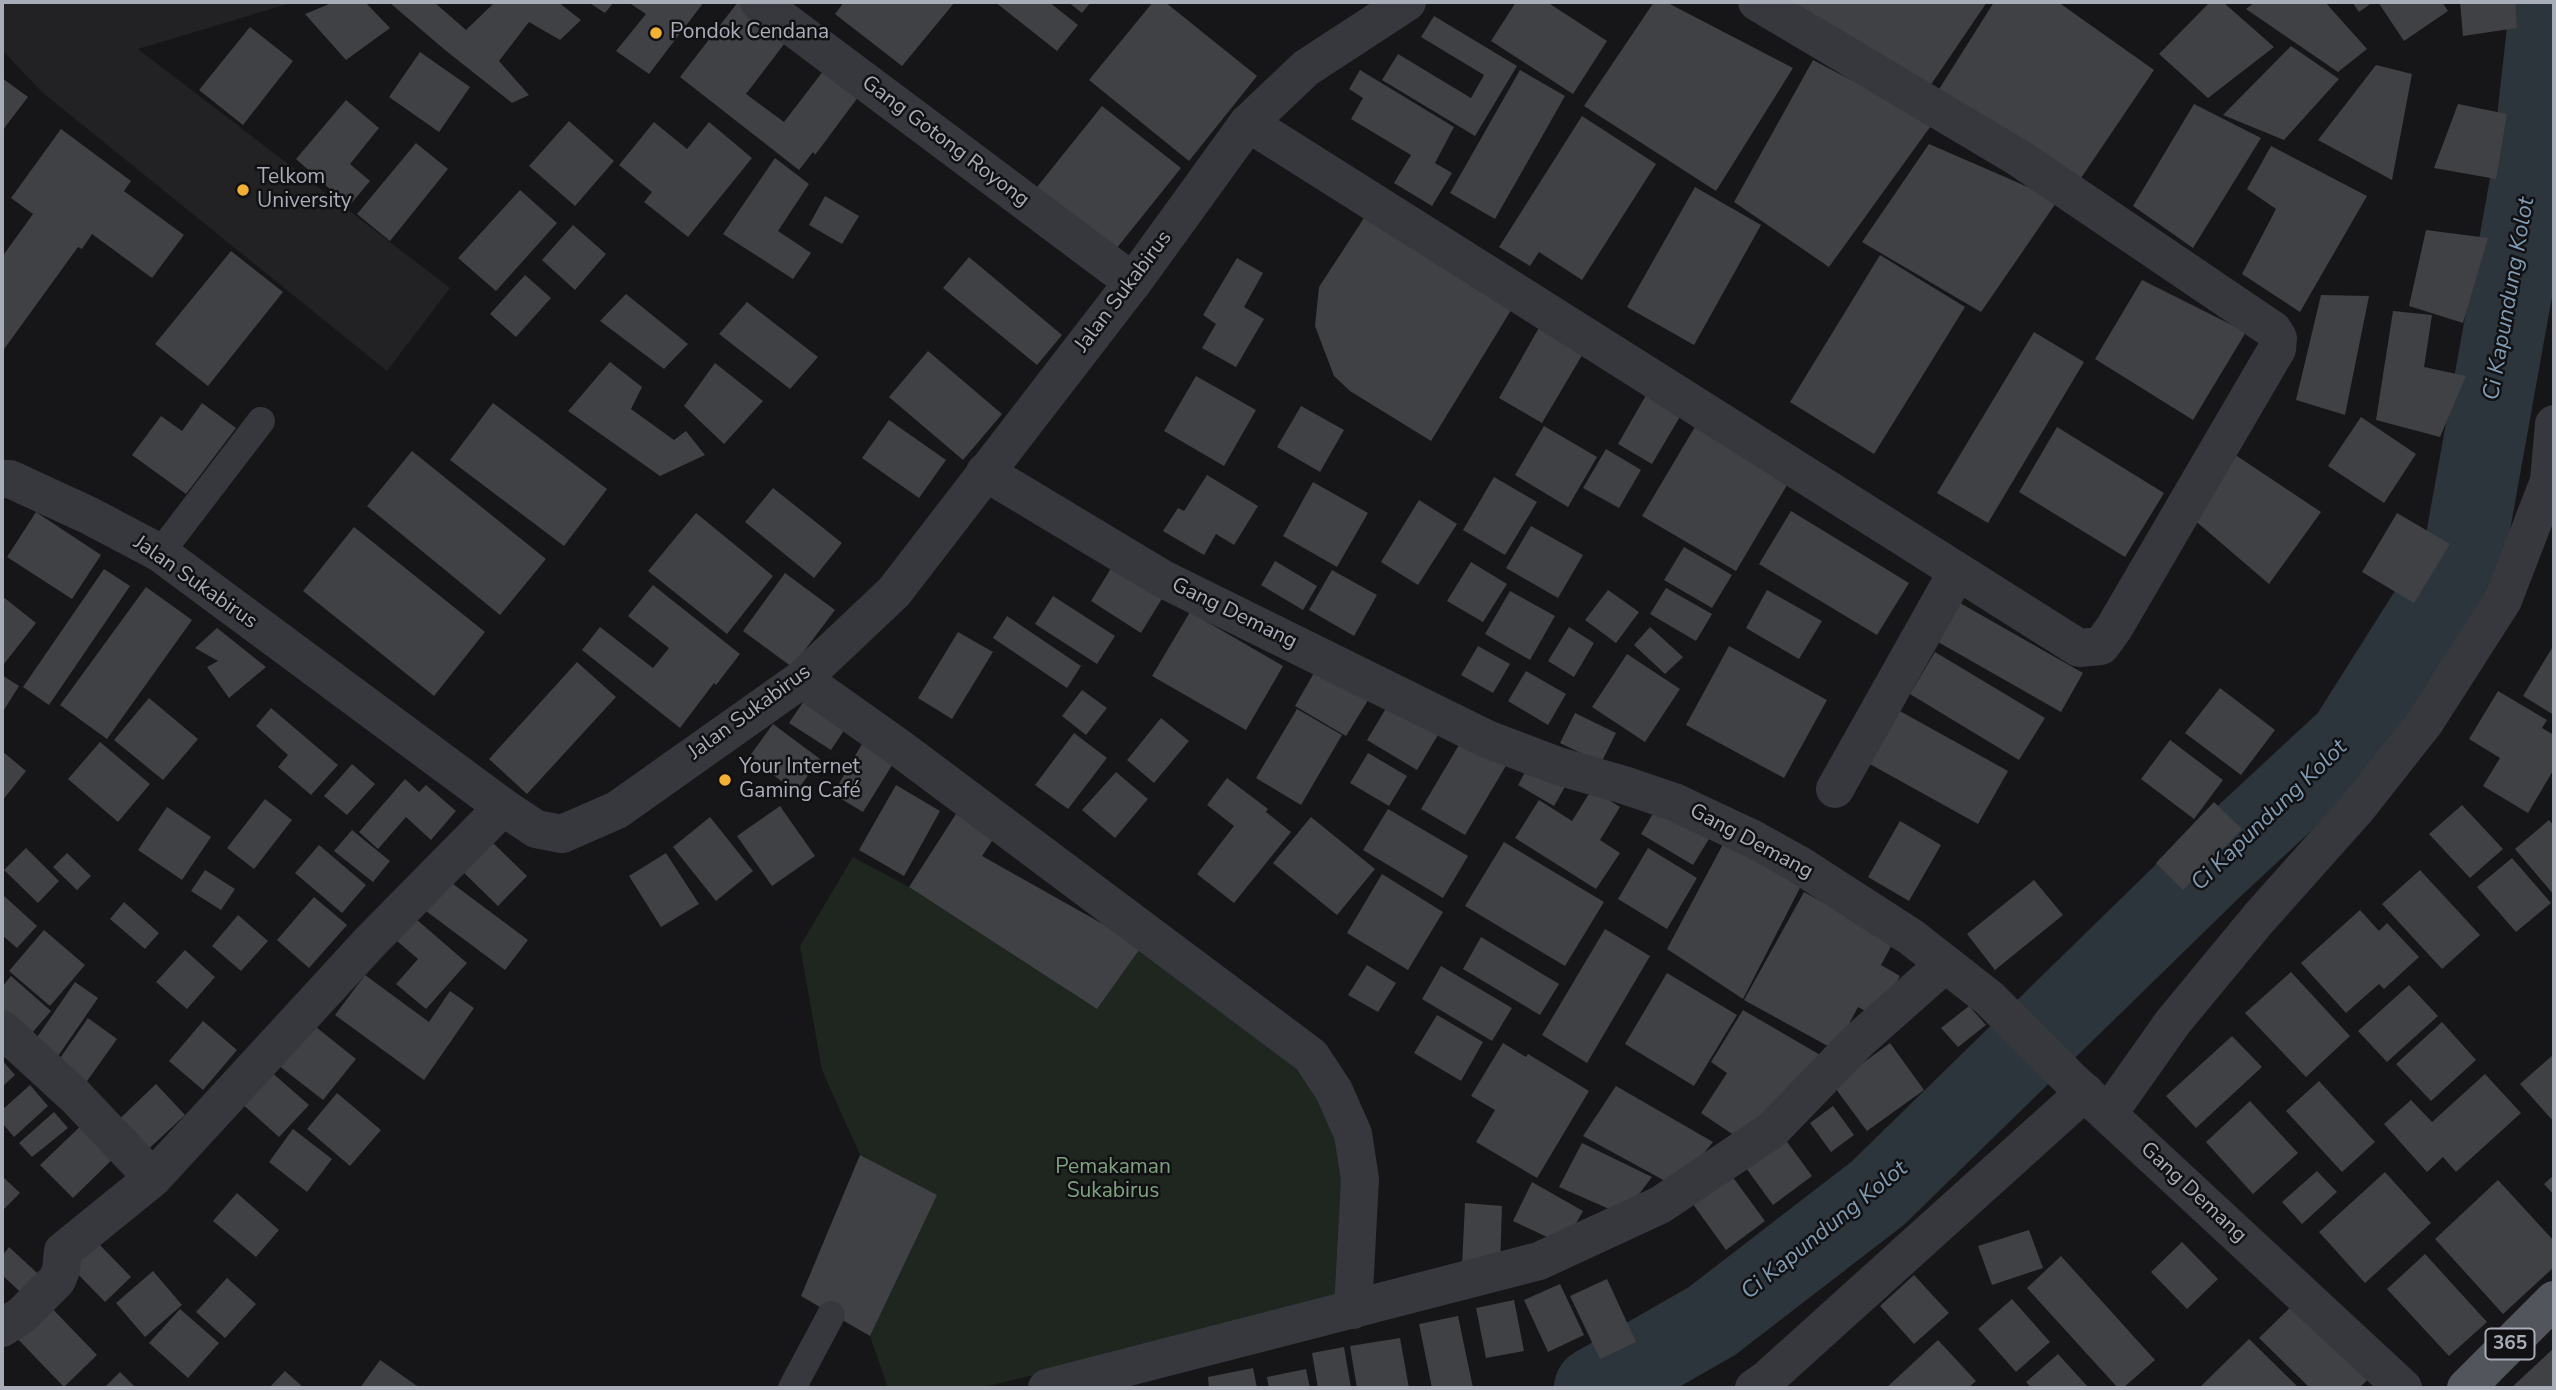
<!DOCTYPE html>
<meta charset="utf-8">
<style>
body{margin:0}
#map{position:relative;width:2556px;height:1390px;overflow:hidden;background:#161618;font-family:"Nunito Sans",sans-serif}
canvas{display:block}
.frame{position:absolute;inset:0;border:4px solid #a8adb8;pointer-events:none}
</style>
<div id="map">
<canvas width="2556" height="1390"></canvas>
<div class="frame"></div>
</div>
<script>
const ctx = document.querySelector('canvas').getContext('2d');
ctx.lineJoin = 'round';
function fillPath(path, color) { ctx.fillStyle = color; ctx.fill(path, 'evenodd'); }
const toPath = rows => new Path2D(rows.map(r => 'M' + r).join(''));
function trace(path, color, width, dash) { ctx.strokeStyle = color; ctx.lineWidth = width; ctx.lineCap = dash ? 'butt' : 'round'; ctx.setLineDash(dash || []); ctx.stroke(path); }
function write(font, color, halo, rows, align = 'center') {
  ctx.font = font + ' "Nunito Sans",sans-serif'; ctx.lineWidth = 5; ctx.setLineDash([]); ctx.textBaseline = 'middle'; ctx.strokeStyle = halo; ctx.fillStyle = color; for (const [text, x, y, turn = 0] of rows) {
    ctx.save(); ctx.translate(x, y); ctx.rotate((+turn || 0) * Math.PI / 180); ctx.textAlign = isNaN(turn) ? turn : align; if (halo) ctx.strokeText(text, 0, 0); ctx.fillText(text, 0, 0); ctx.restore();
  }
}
fillPath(toPath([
 [2,2,294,2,138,49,450,288,387,371,43,93,2,50]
]), '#222225');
fillPath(toPath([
 [853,857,909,887,1097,1009,1142,946,1296,1060,1332,1109,1344,1171,1337,1303,979,1388,888,1388,870,1336,936,1195,860,1155,822,1070,800,946]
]), '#1e261f');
trace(toPath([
 [1595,1388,1712,1321,1878,1193,2212,867,2350,739,2463,560,2531,182,2551,2]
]), '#2c353c', 82);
fillPath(toPath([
 [334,2,365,2,390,28,346,60,305,14],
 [392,2,434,2,466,30,495,2,558,2,581,20,560,40,529,22,499,61,529,95,512,103,445,50,390,3],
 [588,2,614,2,605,13],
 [628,2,704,2,649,74,616,51,646,14],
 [738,2,788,39,746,94,784,122,824,70,859,96,815,155,813,152,799,170,680,77],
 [844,2,955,2,902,66,835,14],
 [995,2,1049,2,1078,25,1057,51],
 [1068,2,1091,2,1082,13],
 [1153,2,1165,2,1257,76,1189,161,1089,80],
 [1516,2,1547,2,1607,41,1573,94,1491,41],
 [1654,2,1666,2,1793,68,1716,191,1584,106],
 [1788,2,1987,2,1928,89],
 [1994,2,2058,2,2154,70,2079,181,1936,94],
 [2210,2,2223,2,2274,47,2208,98,2159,54],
 [2255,2,2325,2,2367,49,2338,72,2246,9],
 [2352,2,2373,2,2359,12],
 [2378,2,2442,2,2448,11,2404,41],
 [2460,2,2515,2,2517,28,2463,36],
 [1434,16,1517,66,1475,136,1382,80,1398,54,1471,98,1484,75,1421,37],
 [250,27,293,61,243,125,199,90],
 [2291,46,2339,79,2284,140,2223,115],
 [420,52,470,87,439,132,389,97],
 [1813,60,1933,123,1829,267,1734,202],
 [2376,65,2412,74,2392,180,2318,140],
 [1360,70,1454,127,1435,163,1452,173,1432,206,1394,183,1411,155,1351,119,1363,98,1349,89],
 [1520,70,1565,96,1495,219,1450,193],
 [2,78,28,97,2,131],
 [346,100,379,128,350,164,370,181,349,206,296,159],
 [2194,104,2261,138,2193,248,2133,206],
 [2458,104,2507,114,2496,179,2434,168],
 [1102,106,1181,168,1108,259,1029,197],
 [1582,116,1656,164,1582,280,1539,252,1530,266,1499,247],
 [569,121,614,161,575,206,529,166],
 [654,122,687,149,709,122,752,158,688,237,644,202,652,192,619,165],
 [61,129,131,181,124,191,184,235,152,278,92,234,82,249,78,247,2,352,2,257,33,214,11,198],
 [416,143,448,169,390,241,357,214],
 [1929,144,2058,200,1981,312,1862,242],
 [2271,146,2367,196,2300,312,2242,274,2276,209,2247,189],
 [775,158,809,184,778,231,811,253,793,279,723,234],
 [1695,187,1761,225,1694,345,1627,307],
 [520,190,557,223,496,291,458,258],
 [825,196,859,216,842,244,809,225],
 [1366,215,1513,307,1431,441,1350,391,1334,376,1315,326,1319,287],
 [573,225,606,254,575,290,542,260],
 [2426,230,2488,238,2463,323,2409,306],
 [231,251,283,292,208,386,155,344],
 [1880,255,1965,307,1874,454,1790,402],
 [969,257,1062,335,1037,365,943,288],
 [1237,258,1263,273,1244,307,1264,319,1236,367,1202,348,1216,324,1203,315],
 [525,275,551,298,516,337,490,314],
 [2142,280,2246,332,2193,420,2095,359],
 [626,294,688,344,664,369,600,321],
 [2321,295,2369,296,2345,415,2296,400],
 [747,302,818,357,790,389,719,334],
 [2393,311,2432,315,2424,367,2466,376,2440,437,2376,420],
 [1540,326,1584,352,1542,423,1499,398],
 [2034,332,2084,362,1988,523,1937,493],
 [928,351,1002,414,963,460,889,397],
 [610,362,642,387,631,409,674,440,686,431,705,455,660,476,568,411],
 [715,363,763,401,724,444,684,406],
 [1196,376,1256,410,1224,466,1164,431],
 [1653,383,1688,403,1652,464,1618,444],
 [202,403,236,428,186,494,132,455,161,416,182,431],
 [493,403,607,489,564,546,450,460],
 [1301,406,1344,430,1320,472,1277,447],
 [2361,417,2416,454,2384,503,2328,466],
 [889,420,946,460,919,498,862,458],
 [1699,420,1793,475,1736,571,1642,516],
 [1544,426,1597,457,1568,507,1515,475],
 [2057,427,2164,493,2125,557,2019,492],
 [1606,449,1641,470,1619,508,1583,488],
 [412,451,546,559,500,615,367,506],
 [2234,454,2321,512,2269,584,2192,518],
 [1207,475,1258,506,1234,545,1216,534,1204,555,1163,531,1178,508,1184,511],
 [1494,477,1537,502,1505,555,1463,530],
 [1313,482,1368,513,1337,567,1283,536],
 [773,488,842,543,814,578,745,522],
 [1419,500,1457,524,1418,585,1381,562],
 [1791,511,1909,583,1877,635,1759,564],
 [36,512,101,555,72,599,7,557],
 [696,513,773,576,727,634,648,571],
 [2397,513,2450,544,2414,603,2362,572],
 [1531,526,1583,555,1558,598,1506,568],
 [354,527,485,632,434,696,303,591],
 [1684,547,1732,575,1712,608,1664,580],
 [1275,561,1317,586,1303,610,1261,585],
 [1471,562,1507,584,1483,622,1447,601],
 [1113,565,1163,597,1141,633,1091,601],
 [104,569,130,586,49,705,23,687],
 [1332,570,1377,595,1354,636,1309,610],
 [785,573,835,610,792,667,743,631],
 [653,585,740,654,716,685,714,683,680,728,582,650,600,627,653,668,669,648,628,616],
 [146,587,192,620,107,739,60,705],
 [1666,588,1712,614,1696,641,1650,614],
 [1608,590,1639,612,1616,643,1585,620],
 [1767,590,1822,621,1799,659,1746,628],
 [1510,591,1555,616,1530,660,1485,634],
 [2,596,36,623,4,664,2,663],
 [1053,596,1115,636,1097,664,1035,624],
 [1960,603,2083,673,2061,712,1938,642],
 [1190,612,1283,666,1246,730,1152,676],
 [1007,616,1081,666,1067,688,993,638],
 [1569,627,1594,643,1574,677,1548,661],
 [1650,627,1683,657,1665,674,1634,645],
 [217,628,266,667,229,698,207,667,218,661,195,648],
 [958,632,993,652,952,719,918,698],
 [1478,646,1510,664,1493,693,1461,675],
 [1729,646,1827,700,1784,778,1686,725],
 [2552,648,2554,649,2554,715,2523,696],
 [1935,652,2045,718,2019,760,1910,694],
 [1627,654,1680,689,1645,742,1592,707],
 [577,662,616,697,527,794,489,759],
 [1318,666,1370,697,1346,736,1295,706],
 [1526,671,1566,694,1548,725,1508,701],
 [2,675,19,686,2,713],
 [2220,688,2275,730,2241,775,2185,733],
 [1082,690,1107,708,1086,735,1062,716],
 [2498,691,2547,720,2542,728,2554,735,2554,769,2528,813,2483,786,2500,758,2469,739],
 [808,695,849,723,831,750,789,723],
 [149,698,198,739,163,780,114,740],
 [1388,705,1438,735,1417,770,1367,740],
 [271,708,338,765,311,795,278,767,288,755,256,726],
 [1297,709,1342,735,1301,805,1256,778],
 [1898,710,2008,771,1978,824,1868,763],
 [1575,713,1616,733,1601,763,1560,743],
 [1161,718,1189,741,1154,783,1127,760],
 [773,724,820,759,796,792,749,757],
 [1074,733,1107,758,1068,809,1035,785],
 [1466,733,1510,759,1465,835,1421,809],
 [2170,740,2223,780,2194,819,2141,779],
 [100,742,150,784,118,822,68,779],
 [862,744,894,762,863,812,833,794],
 [2,751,26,771,2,801],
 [1368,753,1407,776,1389,806,1350,783],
 [1530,763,1566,785,1554,806,1518,785],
 [352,764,375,784,347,815,324,796],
 [1116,772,1148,799,1115,838,1082,810],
 [1227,778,1268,809,1266,812,1291,832,1234,903,1197,874,1234,826,1207,805],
 [405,779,419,792,426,785,456,811,431,840,406,817,378,849,359,832],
 [896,785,940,811,904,876,859,850],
 [1592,789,1620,807,1600,840,1620,853,1596,889,1515,838,1539,800,1572,821],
 [265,799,292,820,254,869,227,848],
 [1661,800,1715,829,1693,865,1641,834],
 [2214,802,2242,829,2183,890,2156,863],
 [2462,805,2503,849,2470,878,2429,834],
 [780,806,815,856,772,886,737,836],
 [167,807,211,837,182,880,138,850],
 [1388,809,1468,856,1443,898,1363,850],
 [956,814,994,838,982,856,1142,946,1097,1009,909,887],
 [710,817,753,871,716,901,673,847],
 [1311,817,1375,869,1337,915,1273,863],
 [2549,820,2554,826,2554,895,2515,849],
 [1900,821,1941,845,1909,901,1868,877],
 [352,830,390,861,373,882,334,851],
 [1730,831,1804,880,1743,999,1667,949],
 [489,839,527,876,498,906,460,869],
 [1504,842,1604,902,1565,966,1465,906],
 [319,845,366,885,342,913,295,873],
 [26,848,59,881,38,903,4,870],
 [1648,848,1697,878,1667,929,1618,899],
 [67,853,91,876,77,890,53,867],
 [666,853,699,904,661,927,629,876],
 [2512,858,2551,903,2516,932,2477,887],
 [205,870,235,889,221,910,191,891],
 [2420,870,2480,935,2442,969,2382,904],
 [1382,874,1443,912,1408,970,1347,933],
 [2034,880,2063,915,1995,970,1967,934],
 [449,881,528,940,505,970,426,911],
 [1804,892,1894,941,1881,965,1900,976,1878,1018,1858,1007,1835,1050,1744,1000],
 [2,894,37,926,17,948,2,935],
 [314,897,347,925,309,968,277,940],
 [124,902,159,933,145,949,110,919],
 [2360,910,2379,931,2387,923,2419,957,2384,989,2379,984,2346,1013,2301,963],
 [409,913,467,963,426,1009,396,984,418,959,390,935],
 [238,915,268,941,241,971,212,946],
 [1605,929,1650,956,1587,1063,1542,1035],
 [44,930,85,965,50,1006,9,971],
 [1481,937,1559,984,1540,1015,1463,969],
 [185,950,215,977,187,1009,156,982],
 [1367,965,1396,983,1378,1012,1348,995],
 [1441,966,1512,1008,1492,1041,1422,999],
 [2291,972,2350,1036,2306,1077,2245,1013],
 [1667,973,1737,1015,1694,1086,1625,1044],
 [365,975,429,1022,450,991,474,1008,424,1080,335,1015],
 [11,976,51,1011,25,1041,2,1021,2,987],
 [75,982,98,998,54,1062,31,1046],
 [2409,985,2438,1016,2387,1062,2358,1031],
 [1969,1006,1986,1025,1958,1047,1941,1028],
 [1743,1010,1822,1056,1744,1142,1701,1113,1727,1073,1711,1062],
 [1437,1015,1483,1042,1461,1081,1414,1053],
 [88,1018,117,1039,80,1091,51,1071],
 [203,1021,237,1050,203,1090,169,1061],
 [2442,1022,2476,1060,2431,1101,2396,1064],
 [311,1023,356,1059,323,1100,278,1065],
 [2232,1036,2262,1067,2196,1128,2166,1096],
 [1503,1043,1526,1057,1528,1054,1589,1091,1537,1178,1476,1142,1495,1110,1471,1096],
 [1890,1043,1924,1090,1867,1131,1833,1085],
 [2554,1054,2554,1122,2520,1084],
 [2,1060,15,1075,2,1087],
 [269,1070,309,1105,279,1137,240,1102],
 [2485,1074,2521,1113,2456,1172,2443,1157,2427,1172,2384,1124,2411,1100,2432,1122],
 [2319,1081,2375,1142,2342,1172,2286,1111],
 [156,1084,185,1115,141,1156,112,1126],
 [30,1085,48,1106,14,1137,2,1123,2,1110],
 [1616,1086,1713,1142,1676,1187,1583,1136],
 [337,1093,381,1130,350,1166,307,1129],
 [2250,1101,2298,1153,2253,1194,2206,1142],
 [1833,1106,1854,1135,1831,1152,1810,1123],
 [54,1112,68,1128,32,1157,19,1143],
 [91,1116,123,1149,73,1198,40,1165],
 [293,1129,332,1159,307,1192,269,1162],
 [1785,1139,1812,1176,1773,1205,1746,1168],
 [1582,1143,1652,1177,1623,1215,1559,1187],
 [860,1155,937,1195,870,1336,801,1296],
 [2317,1171,2337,1192,2302,1224,2282,1202],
 [1729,1172,1765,1221,1726,1250,1690,1200],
 [2385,1172,2431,1223,2365,1283,2319,1232],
 [2554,1175,2554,1195,2544,1184],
 [2,1176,20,1193,2,1211],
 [2498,1180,2554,1241,2554,1267,2503,1314,2435,1239],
 [1532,1182,1583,1211,1564,1245,1513,1221],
 [237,1193,279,1230,256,1257,213,1221],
 [1465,1203,1502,1206,1500,1269,1462,1267],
 [2029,1230,2043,1268,1992,1285,1978,1246],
 [96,1241,131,1277,105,1302,70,1266],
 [2182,1242,2218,1279,2187,1309,2151,1272],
 [9,1247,48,1283,31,1302,2,1275,2,1256],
 [2425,1254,2487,1322,2449,1356,2387,1289],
 [2061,1256,2155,1360,2123,1388,2118,1388,2027,1288],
 [153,1271,182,1305,145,1337,116,1303],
 [1914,1275,1949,1313,1914,1344,1880,1306],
 [227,1278,256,1304,225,1338,196,1312],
 [1607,1279,1636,1342,1600,1359,1570,1296],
 [1560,1284,1584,1335,1548,1352,1524,1300],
 [2302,1296,2377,1371,2359,1388,2310,1388,2259,1338],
 [42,1298,97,1355,64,1387,9,1330],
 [2012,1299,2050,1342,2016,1372,1978,1329],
 [1514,1300,1524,1351,1486,1358,1476,1308],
 [180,1309,219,1343,188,1378,149,1343],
 [1458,1316,1473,1388,1432,1388,1419,1324],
 [1400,1338,1409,1388,1357,1388,1350,1346],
 [2249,1339,2299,1388,2199,1388],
 [1938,1340,1976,1381,1968,1388,1886,1388],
 [1344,1347,1351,1388,1318,1388,1312,1353],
 [2554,1348,2554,1388,2511,1388],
 [2058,1354,2089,1388,2032,1388,2026,1382],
 [380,1360,420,1388,360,1388],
 [1253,1368,1257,1388,1209,1388,1208,1377],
 [1306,1369,1310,1388,1269,1388,1267,1377],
 [285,1371,304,1388,269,1388],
 [120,1372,136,1388,104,1388]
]), '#404145');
trace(toPath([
 [160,553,261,421],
 [792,1388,831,1315]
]), '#37383d', 28);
trace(toPath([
 [759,2,1133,282],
 [1248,123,2079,648,2101,646,2114,628,2277,349,2278,338,2273,330,2019,158,1757,2],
 [985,472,1163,579,1487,739,1558,766,1624,785,1674,802,1753,839,1798,864,1911,937,1989,998,2071,1080,2403,1388],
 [802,679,898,747,1311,1056,1334,1091,1353,1134,1360,1179,1353,1310],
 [1835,789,1957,572],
 [2,1029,76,1097,153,1178],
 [2108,1114,2173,1022,2259,918,2358,807,2425,722,2503,600,2549,481,2554,424],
 [2,1328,22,1315,57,1280,61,1270,63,1251,153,1178,370,942,503,807],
 [1047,1388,1539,1261,1660,1205,1772,1130,1858,1041,1945,964],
 [1754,1388,1767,1379,2085,1092]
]), '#37383d', 38);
trace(toPath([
 [2,479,10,479,90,516,160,553,503,807,536,829,562,834,617,810,802,679,894,592,1133,282,1248,123,1306,68,1407,2]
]), '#37383d', 38);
trace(toPath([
 [2466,1388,2554,1300]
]), '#53555c', 38);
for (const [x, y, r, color] of [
 [656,33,7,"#f2b134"],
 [243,190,7,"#f2b134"],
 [725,780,7,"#f2b134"]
]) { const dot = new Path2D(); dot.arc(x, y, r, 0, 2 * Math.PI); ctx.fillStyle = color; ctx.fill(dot); trace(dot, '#111113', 2.5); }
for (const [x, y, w] of [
 [2510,1344,49]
]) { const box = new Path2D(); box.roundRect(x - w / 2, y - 15.5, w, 31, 5); ctx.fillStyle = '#111113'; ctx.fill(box); trace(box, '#a8adb8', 2); }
write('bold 19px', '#a8adb8', null, [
 ["365",2510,1344]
]);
write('21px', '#a8adb8', '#111113', [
 ["Pondok Cendana",670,33],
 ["Telkom",257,178],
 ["University",257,202],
 ["Your Internet",739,768],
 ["Gaming Café",739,792]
], 'left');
write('21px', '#a8adb8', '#111113', [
 ["Gang Gotong Royong",945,142,37],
 ["Jalan Sukabirus",1124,292,-53],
 ["Jalan Sukabirus",195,583,35],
 ["Gang Demang",1234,614,26],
 ["Jalan Sukabirus",750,713,-36],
 ["Gang Demang",1751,842,28],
 ["Gang Demang",2193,1193,43]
]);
write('21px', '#7fa381', '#111113', [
 ["Pemakaman",1113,1168],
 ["Sukabirus",1113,1192]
]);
write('italic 23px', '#7f9bb3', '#111113', [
 ["Ci Kapundung Kolot",2510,299,-80],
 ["Ci Kapundung Kolot",2270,816,-44],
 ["Ci Kapundung Kolot",1825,1231,-39]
]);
</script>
